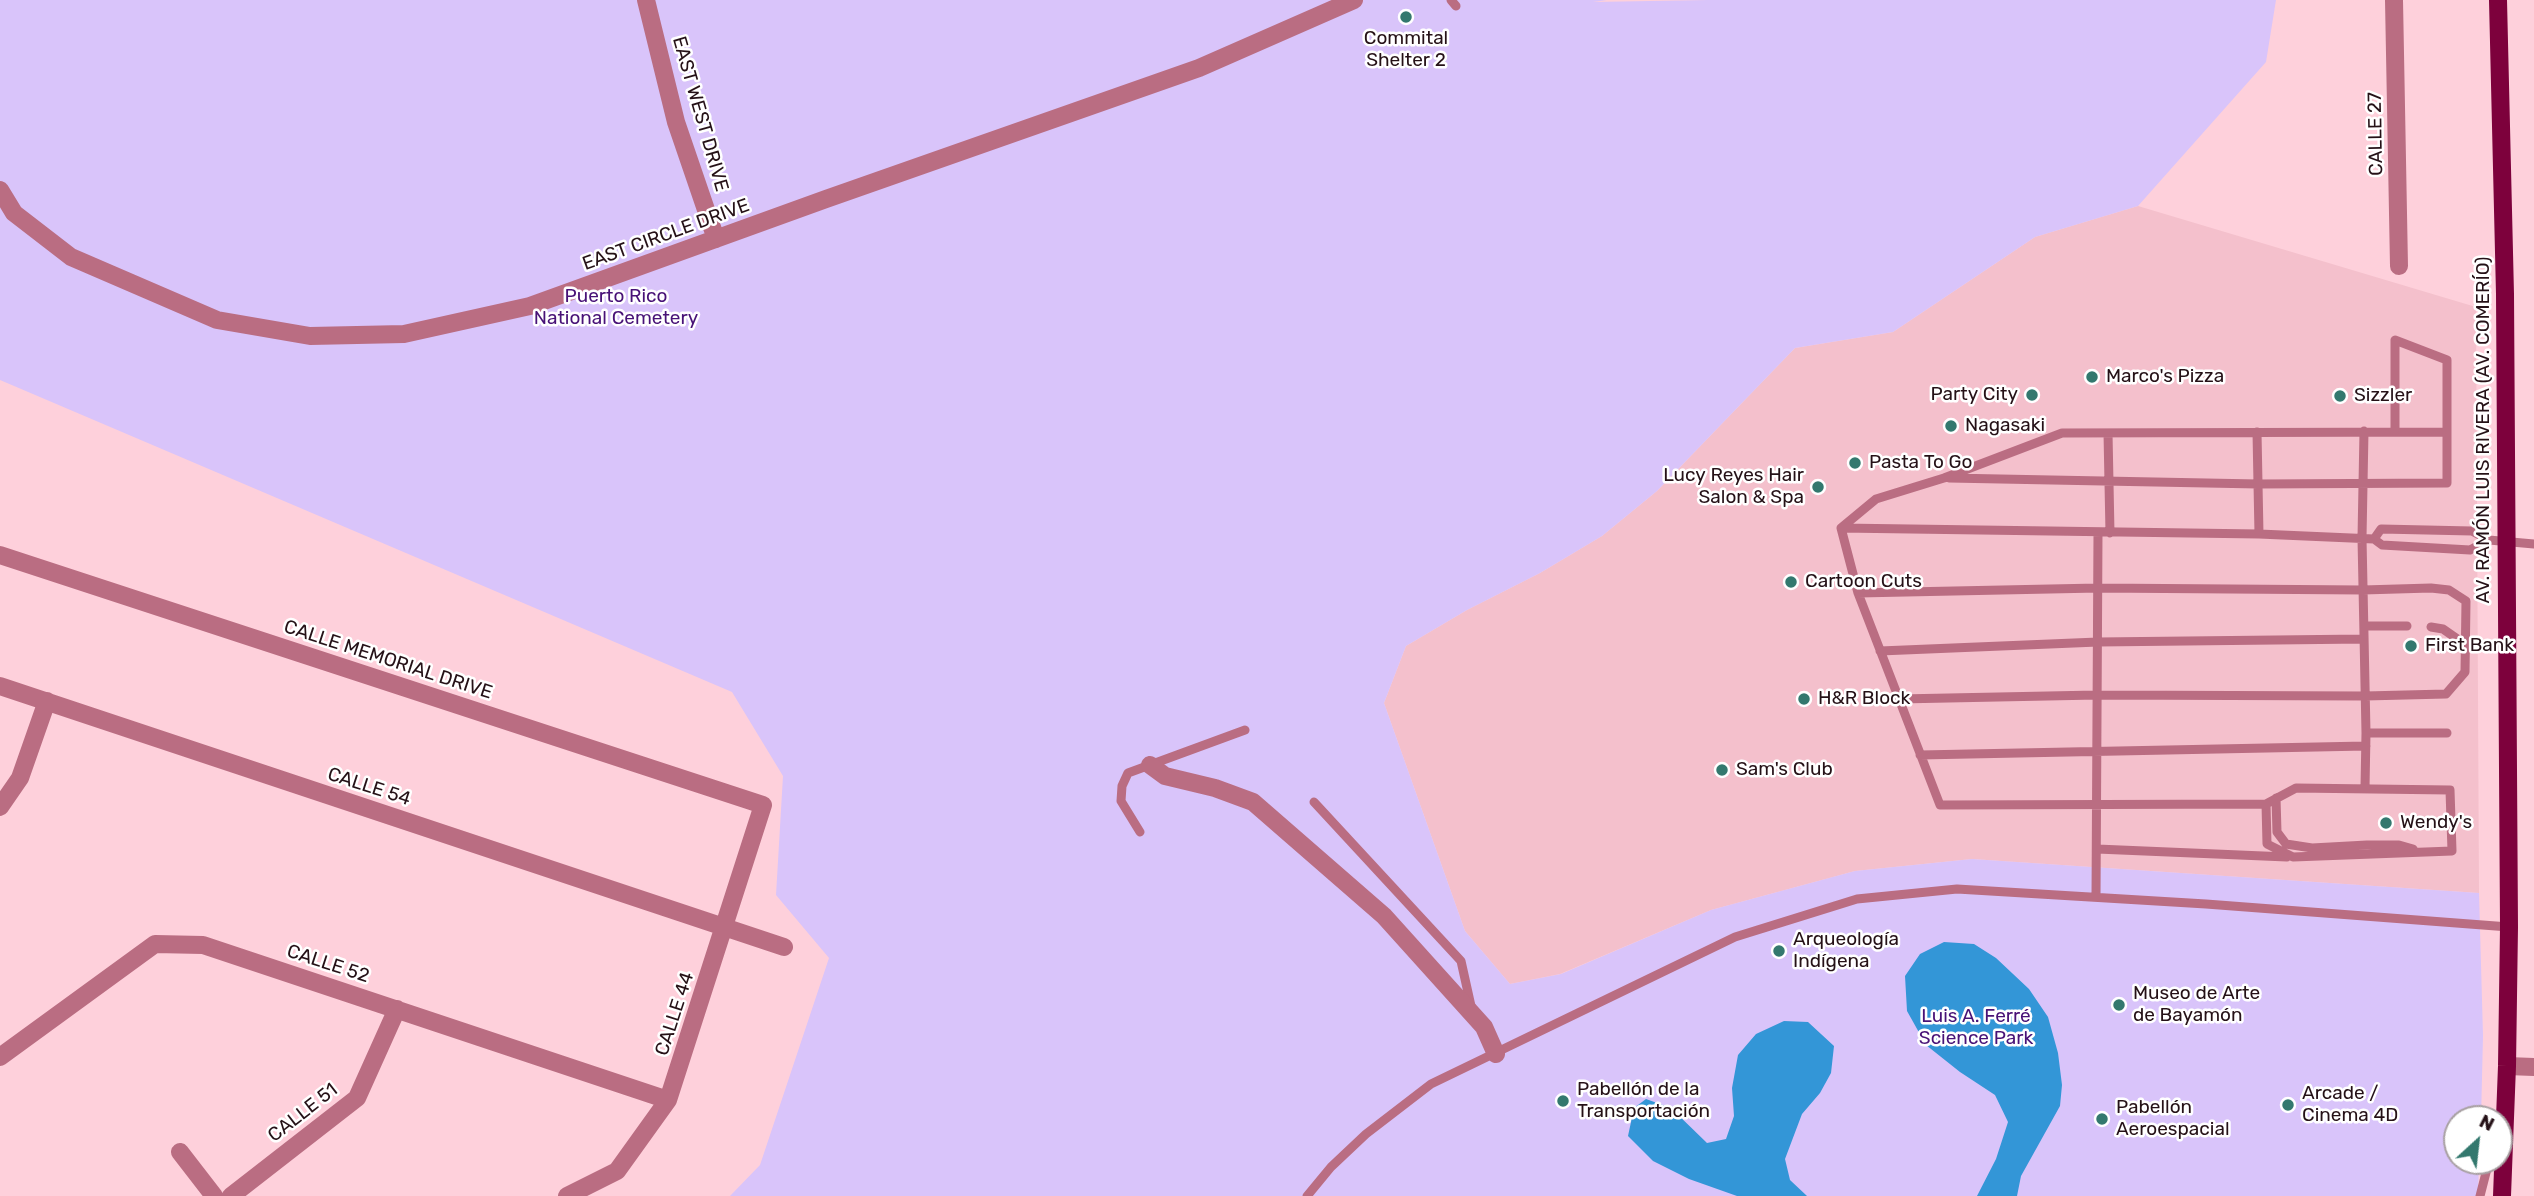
<!DOCTYPE html>
<meta charset="utf-8">
<style>
body{margin:0}
#map{position:relative;width:2534px;height:1196px;overflow:hidden;background:#fed0db;font-family:Rubik,sans-serif}
canvas{display:block}
.north{position:absolute;left:2443px;top:1105px;width:70px;height:70px;box-sizing:border-box;background:#fff;border:2px solid #a8a0a2;border-radius:50%;rotate:27deg;font-size:19px;font-weight:700;line-height:28px;text-align:center;color:#251117}
.north::after{content:'';display:block;margin:auto;width:24px;height:32px;background:#33786e;clip-path:polygon(50% 0,100% 100%,50% 72%,0 100%)}
</style>
<div id="map">
<canvas width="2534" height="1196"></canvas>
<div class="north">N</div>
</div>
<script>
const ctx = document.querySelector('canvas').getContext('2d');
ctx.lineJoin = 'round';
function fillPath(path, color) { ctx.fillStyle = color; ctx.fill(path, 'evenodd'); }
const toPath = rows => new Path2D(rows.map(r => 'M' + r).join(''));
function trace(path, color, width, dash) { ctx.strokeStyle = color; ctx.lineWidth = width; ctx.lineCap = dash ? 'butt' : 'round'; ctx.setLineDash(dash || []); ctx.stroke(path); }
function write(font, color, halo, rows, align = 'center') {
  ctx.font = font + ' Rubik,sans-serif'; ctx.lineWidth = 5; ctx.setLineDash([]); ctx.textBaseline = 'middle'; ctx.strokeStyle = halo; ctx.fillStyle = color; for (const [text, x, y, turn = 0] of rows) {
    ctx.save(); ctx.translate(x, y); ctx.rotate((+turn || 0) * Math.PI / 180); ctx.textAlign = isNaN(turn) ? turn : align; if (halo) ctx.strokeText(text, 0, 0); ctx.fillText(text, 0, 0); ctx.restore();
  }
}
fillPath(toPath([
 [2138,206,2476,307,2479,893,1972,859,1855,871,1711,910,1560,974,1510,984,1465,931,1384,703,1406,646,1467,610,1540,573,1602,536,1657,491,1795,348,1893,332,2035,237]
]), '#f4c0cc');
fillPath(toPath([
 [0,0,1607,0,1593,2,1708,0,2276,0,2266,62,2138,206,2035,237,1893,332,1795,348,1657,491,1602,536,1540,573,1467,610,1406,646,1384,703,1465,931,1510,984,1561,974,1711,910,1855,871,1972,859,2479,893,2483,1036,2481,1119,2457,1119,2457,1161,2479,1161,2478,1196,730,1196,760,1165,829,958,776,895,783,776,732,692,0,380]
]), '#d9c4fa');
fillPath(toPath([
 [1944,942,1974,944,1996,958,2029,989,2048,1017,2058,1053,2062,1085,2060,1106,2021,1176,2017,1196,1977,1196,1996,1159,2008,1122,1995,1095,1960,1072,1926,1045,1907,1011,1905,976,1920,954],
 [1784,1021,1808,1022,1834,1046,1831,1073,1820,1093,1802,1114,1785,1159,1790,1180,1807,1196,1737,1196,1689,1179,1653,1161,1628,1136,1634,1108,1646,1099,1671,1108,1707,1143,1726,1139,1734,1116,1732,1088,1738,1055,1756,1034]
]), '#3396d7');
trace(toPath([
 [1451,0,1456,6],
 [2364,431,2362,538,2366,733],
 [2108,433,2110,533],
 [1949,478,2258,484,2257,432],
 [1841,528,1858,593,1940,805,2266,804,2296,788,2450,790,2452,851,2293,857,2267,844,2266,804],
 [1841,528,2259,534,2374,539,2382,545,2470,550,2489,540],
 [1841,528,1876,499,1944,478,2062,433,2446,432],
 [2259,534,2258,484,2447,483,2447,360,2395,340,2395,432],
 [2374,539,2381,529,2472,531,2489,540,2534,544],
 [1858,593,2098,588,2363,590,2431,588,2449,590,2466,601,2465,672,2446,694,2365,696,2097,695,1899,699],
 [2364,626,2407,626],
 [2431,627,2443,629,2466,645],
 [1880,651,2098,642,2364,639],
 [1920,755,2366,746],
 [2365,788,2366,733,2447,733],
 [2276,798,2277,832,2286,844,2312,848,2367,845,2399,845,2413,849],
 [1314,802,1461,961,1471,1006],
 [1140,832,1121,801,1122,786,1128,773,1245,730],
 [2097,849,2287,857],
 [2096,897,2098,533],
 [1307,1196,1331,1167,1366,1134,1431,1084,1735,937,1857,899,1957,889,2206,904,2509,927],
 [2480,1196,2489,1161]
]), '#ba6d82', 9);
trace(toPath([
 [646,0,676,122,716,239],
 [2394,0,2399,266],
 [0,190,14,213,71,257,217,320,310,336,404,334,530,306,826,199,1199,68,1354,0],
 [0,555,763,805,668,1100,617,1171,567,1196],
 [0,686,784,947],
 [1150,765,1165,776,1215,788,1253,802,1384,916,1484,1027,1496,1054],
 [0,807,20,778,47,701],
 [0,1057,155,944,203,945,668,1100],
 [2507,1066,2534,1067],
 [180,1152,214,1196],
 [231,1196,357,1098,397,1009]
]), '#ba6d82', 18);
trace(toPath([
 [2498,0,2505,294,2509,927,2507,1066,2502,1196]
]), '#7d013c', 18);
for (const [x, y, r, color] of [
 [1406,17,7,"#33786e"],
 [2092,377,7,"#33786e"],
 [2032,395,7,"#33786e"],
 [2340,396,7,"#33786e"],
 [1951,426,7,"#33786e"],
 [1855,463,7,"#33786e"],
 [1818,487,7,"#33786e"],
 [1791,582,7,"#33786e"],
 [2411,646,7,"#33786e"],
 [1804,699,7,"#33786e"],
 [1722,770,7,"#33786e"],
 [2386,823,7,"#33786e"],
 [1779,951,7,"#33786e"],
 [2119,1005,7,"#33786e"],
 [1563,1101,7,"#33786e"],
 [2288,1105,7,"#33786e"],
 [2102,1119,7,"#33786e"]
]) { const dot = new Path2D(); dot.arc(x, y, r, 0, 2 * Math.PI); ctx.fillStyle = color; ctx.fill(dot); trace(dot, '#fff', 2.5); }
write('19px', '#251117', '#fff', [
 ["Commital",1406,39,"center"],
 ["Shelter 2",1406,61,"center"],
 ["Marco's Pizza",2106,377],
 ["Party City",2018,395,"right"],
 ["Sizzler",2354,396],
 ["Nagasaki",1965,426],
 ["Pasta To Go",1869,463],
 ["Lucy Reyes Hair",1804,476,"right"],
 ["Salon & Spa",1804,498,"right"],
 ["Cartoon Cuts",1805,582],
 ["First Bank",2425,646],
 ["H&R Block",1818,699],
 ["Sam's Club",1736,770],
 ["Wendy's",2400,823],
 ["Arqueología",1793,940],
 ["Indígena",1793,962],
 ["Museo de Arte",2133,994],
 ["de Bayamón",2133,1016],
 ["Pabellón de la",1577,1090],
 ["Transportación",1577,1112],
 ["Arcade /",2302,1094],
 ["Cinema 4D",2302,1116],
 ["Pabellón",2116,1108],
 ["Aeroespacial",2116,1130]
], 'left');
write('19px', '#251117', '#fff', [
 ["EAST WEST DRIVE",700,114,74],
 ["CALLE 27",2376,134,-91],
 ["EAST CIRCLE DRIVE",666,235,-20],
 ["AV. RAMÓN LUIS RIVERA (AV. COMERÍO)",2484,430,-90],
 ["CALLE MEMORIAL DRIVE",388,660,18],
 ["CALLE 54",369,787,18],
 ["CALLE 52",328,964,18],
 ["CALLE 44",675,1014,-72],
 ["CALLE 51",303,1113,-38]
]);
write('19px', '#481277', '#fff', [
 ["Puerto Rico",616,297],
 ["National Cemetery",616,319],
 ["Luis A. Ferré",1976,1017],
 ["Science Park",1976,1039]
]);
</script>
